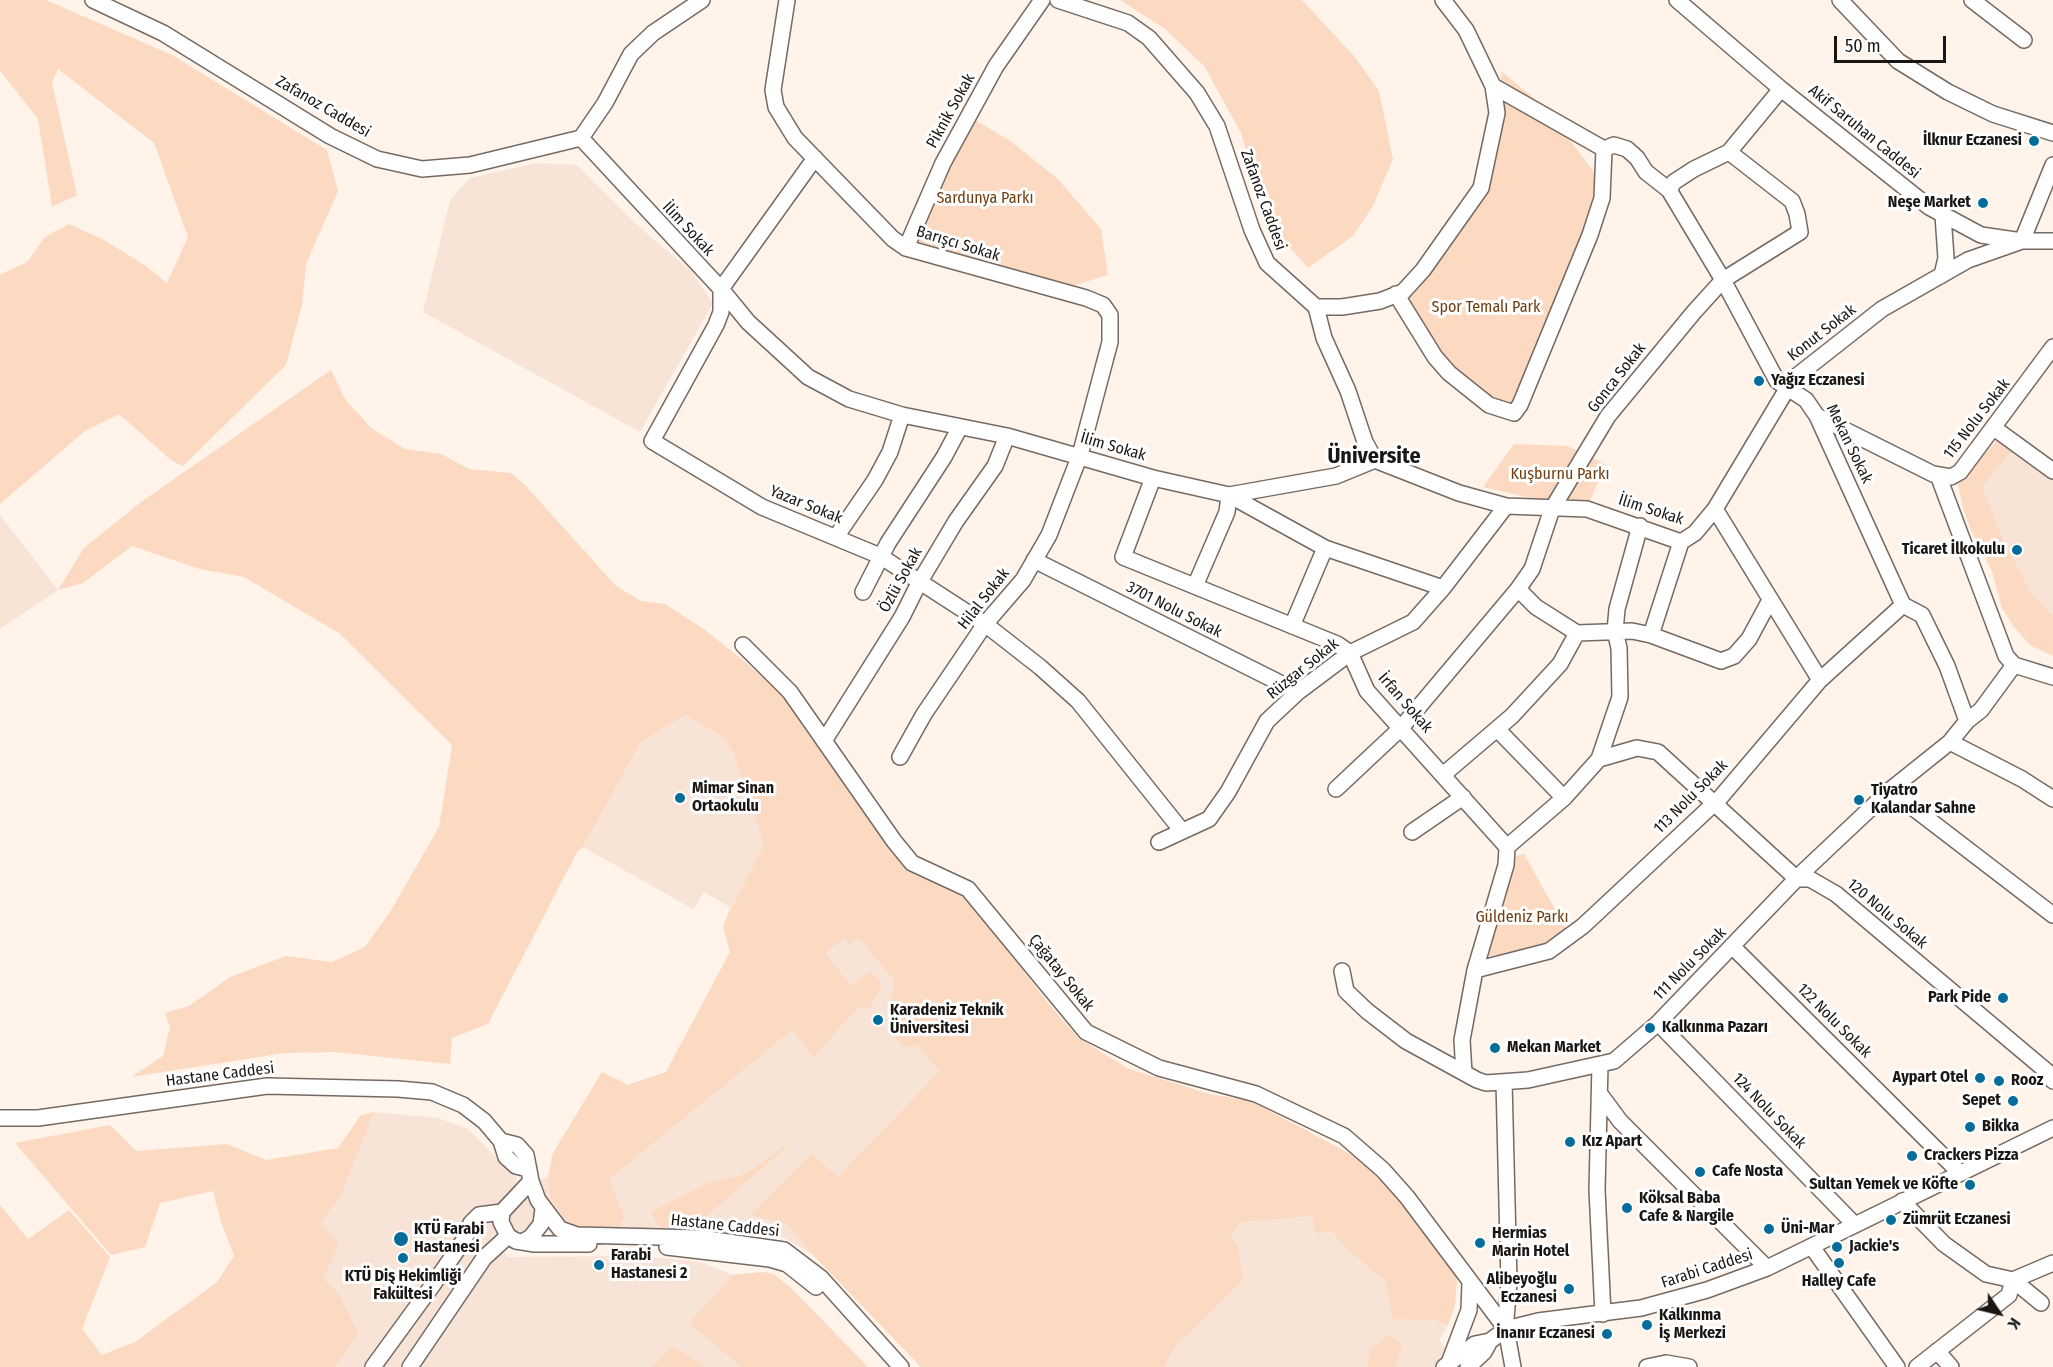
<!DOCTYPE html>
<meta charset="utf-8">
<style>
body{margin:0}
#map{position:relative;width:2053px;height:1367px;overflow:hidden;background:#fff3ea;font-family:"Fira Sans Condensed",sans-serif}
canvas{display:block}
.north{position:absolute;left:1969px;top:1283px;width:60px;height:60px;-webkit-text-stroke:4px #fff;paint-order:stroke;rotate:125deg;font-size:16px;font-weight:700;line-height:24px;text-align:center;color:#1a1613}
.north::after{content:'';display:block;margin:auto;width:21px;height:27px;background:#1a1613;clip-path:polygon(50% 0,100% 100%,50% 72%,0 100%)}
.scale{position:absolute;left:1834px;top:36px;width:112px;height:27px;box-sizing:border-box;border:3px solid #1a1613;border-top:0;padding-left:8px;font-size:18px;line-height:21px;white-space:nowrap;color:#1a1613;-webkit-text-stroke:4px #fff;paint-order:stroke}
</style>
<div id="map">
<canvas width="2053" height="1367"></canvas>
<div class="north">K</div>
<div class="scale">50 m</div>
</div>
<script>
const ctx = document.querySelector('canvas').getContext('2d');
ctx.lineJoin = 'round';
function fillPath(path, color) { ctx.fillStyle = color; ctx.fill(path, 'evenodd'); }
const toPath = rows => new Path2D(rows.map(r => 'M' + r).join(''));
function trace(path, color, width, dash) { ctx.strokeStyle = color; ctx.lineWidth = width; ctx.lineCap = dash ? 'butt' : 'round'; ctx.setLineDash(dash || []); ctx.stroke(path); }
function write(font, color, halo, rows, align = 'center') {
  ctx.font = font + ' "Fira Sans Condensed",sans-serif'; ctx.lineWidth = 6; ctx.setLineDash([]); ctx.textBaseline = 'middle'; ctx.strokeStyle = halo; ctx.fillStyle = color; for (const [text, x, y, turn = 0] of rows) {
    ctx.save(); ctx.translate(x, y); ctx.rotate((+turn || 0) * Math.PI / 180); ctx.textAlign = isNaN(turn) ? turn : align; if (halo) ctx.strokeText(text, 0, 0); ctx.fillText(text, 0, 0); ctx.restore();
  }
}
fillPath(toPath([
 [537,163,577,165,637,225,691,271,713,303,640,432,423,312,450,200,470,178],
 [1998,439,2053,467,2053,656,2030,645,2014,627,2002,608,1992,571,1971,530,1962,504,1958,484],
 [0,515,58,590,0,629],
 [785,697,804,729,869,816,885,844,904,866,964,894,1048,1003,1078,1038,1129,1069,1209,1094,1251,1101,1361,1160,1457,1277,1455,1305,1448,1325,1439,1340,1459,1367,921,1367,812,1254,765,1227,741,1221,615,1233,503,1231,492,1237,508,1257,640,1256,700,1262,733,1275,764,1272,775,1275,792,1289,868,1367,242,1367,316,1221,338,1190,374,1112,438,1118,468,1129,517,1178,516,1186,548,1177,553,1153,602,1072,628,1085,666,1072,730,952,723,926,730,907,704,892,693,909,583,847,641,742,686,715,724,738,734,754,763,840]
]), '#f7e4d7');
fillPath(toPath([
 [0,0,46,0,172,55,327,150,338,191,306,264,302,305,286,365,183,466,172,461,119,414,85,431,0,504,0,275,27,262,45,237,69,224,104,240,146,266,167,283,188,237,154,143,58,69,52,83,77,195,52,207,38,119,0,71],
 [1120,0,1302,0,1354,56,1379,91,1393,159,1373,206,1353,236,1308,268,1267,222,1241,133,1204,66,1165,29],
 [1501,71,1547,109,1598,178,1592,228,1532,360,1527,410,1511,419,1478,402,1402,304,1483,194,1498,150],
 [962,112,1010,141,1057,178,1101,229,1108,275,1072,286,908,239],
 [331,370,345,399,371,428,405,449,441,454,469,469,511,473,526,486,616,586,641,601,665,604,705,630,744,661,785,697,804,729,869,816,885,844,904,866,964,894,1048,1003,1078,1038,1129,1069,1209,1094,1251,1101,1361,1160,1390,1186,1457,1277,1455,1305,1448,1325,1434,1320,1392,1319,1386,1281,1345,1247,1331,1230,1316,1234,1312,1216,1240,1222,1230,1236,1238,1247,1243,1280,1175,1346,1164,1367,921,1367,812,1254,787,1224,751,1215,812,1154,838,1177,940,1071,916,1044,904,1048,888,1028,894,980,859,938,849,944,844,938,825,953,851,986,870,971,882,985,869,1009,858,1007,814,1057,792,1030,609,1179,624,1217,615,1233,595,1232,574,1225,563,1217,551,1199,548,1177,553,1153,602,1072,628,1085,666,1072,730,952,723,926,764,843,734,754,724,738,686,715,641,742,583,847,577,852,488,1024,452,1038,450,1064,334,1052,285,1053,131,1077,163,1056,170,1027,165,1013,189,1006,230,977,286,956,332,962,365,947,390,912,439,827,452,745,339,633,244,577,200,569,132,546,83,583,58,590,84,548,141,502],
 [1998,439,2018,442,1982,487,2007,550,2022,573,2028,590,2053,616,2053,656,2030,645,2014,627,2002,608,1992,571,1971,530,1962,504,1958,484],
 [1514,444,1568,446,1605,464,1586,511,1483,487],
 [1524,854,1567,931,1546,948,1475,958,1506,859],
 [374,1112,341,1194,320,1224,339,1244,323,1279,338,1293,358,1333,335,1367,0,1367,0,1205,28,1239,69,1210,110,1257,82,1329,102,1355,135,1342,217,1282,234,1256,220,1219,213,1191,160,1203,145,1247,111,1255,15,1143,110,1125,136,1151,227,1144,266,1160,338,1148,361,1115],
 [799,1136,695,1226,659,1227,651,1212,707,1183,746,1174],
 [764,1272,775,1275,792,1289,868,1367,742,1367,692,1326,692,1320,733,1275],
 [1389,1334,1402,1345,1395,1367,1367,1367,1370,1350],
 [671,1346,696,1360,704,1367,652,1367]
]), '#fcdac2');
const minor = toPath([
 [93,0,163,33,330,136,377,159,422,169,470,165,581,138,605,103,631,54,653,33,702,0],
 [787,0,773,90,776,107,795,138,893,239,906,248,1086,298,1103,305,1110,315,1110,342,1080,455,1049,535,1023,580,985,624,924,714,900,757],
 [1058,0,1128,23,1149,38,1197,93,1217,126,1252,230,1267,263,1316,307,1342,307,1380,301,1403,292,1423,270,1481,188,1497,113,1493,86,1466,30,1443,0],
 [1677,0,1781,89,1929,207,1981,235,2022,241,2053,241],
 [1840,0,1898,61,1948,92,1993,114,2053,133],
 [1972,0,2024,40],
 [1493,86,1604,149],
 [581,138,721,289,748,322,808,377,849,399,902,415,1007,436,1153,478,1229,495,1336,476,1375,460,1459,493,1506,506,1587,509,1681,542,1695,533,1715,509,1793,379,1882,309,1968,260,2022,241,2053,165],
 [815,158,721,289,721,312,716,325,652,441,762,507,880,556,985,624,1040,667,1078,701,1182,831],
 [1669,190,1723,280,1777,381,1806,400,1817,416,1903,605],
 [906,248,943,163,996,66,1042,0],
 [1942,275,1946,258,1943,215],
 [1396,294,1435,357,1449,373,1489,405,1514,413,1520,405,1590,235,1602,198,1604,149,1614,145,1627,149,1637,158,1646,172,1669,190,1674,182,1694,169,1729,152,1781,89],
 [1316,307,1324,338,1348,391,1365,442,1375,460],
 [1817,416,1933,474,1951,477,1960,472,2053,347],
 [1994,428,2053,471],
 [1938,475,2006,656,2014,665,2053,677],
 [1153,478,1123,557,1337,644,1350,653,1367,691,1507,847,1506,865,1475,970,1462,1040,1464,1073],
 [1715,509,1820,680],
 [836,537,875,480,890,452,902,415],
 [1034,560,1298,692],
 [1195,586,1227,512,1229,495,1325,548,1443,588],
 [1518,589,1536,607,1577,633],
 [863,592,888,543,944,457,960,427],
 [1903,605,1922,615,1947,666,1967,721],
 [1292,626,1325,548],
 [1651,635,1681,542],
 [743,645,790,692,894,841,912,863,968,889,1086,1032,1159,1068,1256,1094,1344,1136,1383,1170,1407,1197,1506,1329,1513,1367],
 [1497,729,1564,798],
 [824,741,902,617,919,583,956,521,995,466,1007,436],
 [1950,742,2022,779,2053,799],
 [1599,759,1637,748,1658,752,1797,879,1810,879,1836,894,2050,1074,2053,1081],
 [1444,774,1512,716,1560,664,1577,633,1632,631,1651,635,1721,661,1734,656,1749,639,1770,600],
 [1336,789,1401,728,1518,589,1532,569,1552,509,1608,416,1694,312,1723,280,1800,232,1797,214,1792,201,1729,152],
 [1890,790,2053,915],
 [1412,832,1463,797],
 [1159,842,1209,819,1228,792,1267,721,1298,692,1350,653,1413,622,1443,588,1506,506],
 [1507,847,1564,798,1599,759,1620,697,1619,648,1615,631,1617,609,1640,526],
 [1733,947,1959,1172],
 [1475,970,1549,951,1583,926,1720,798,1820,680,1903,605],
 [1342,971,1346,991,1367,1011,1406,1041,1477,1080,1486,1083,1528,1080,1614,1061,1658,1023,1804,871,1890,790,1950,742,1967,721,1981,710,2014,665],
 [1658,1023,1855,1225],
 [1600,1065,1597,1190,1603,1314],
 [1504,1082,1509,1283,1505,1331],
 [1600,1094,1620,1121,1767,1268],
 [0,1118,38,1118,267,1086,398,1089,432,1092,463,1105,484,1121,501,1141,506,1157,516,1166,528,1169],
 [501,1141,517,1145,526,1155,531,1181,538,1200,560,1229,577,1235,700,1238,784,1250,821,1278,901,1367],
 [531,1181,502,1212,501,1222,508,1236,516,1241,535,1244,589,1244],
 [1902,1201,1944,1244,1986,1274,2013,1280,2041,1303],
 [522,1242,531,1237,541,1224,543,1209],
 [667,1247,770,1259,787,1264,816,1287],
 [1812,1247,1897,1367],
 [1937,1351,1951,1367],
 [1449,1363,1469,1310,1470,1283],
 [373,1367,432,1286,464,1240,471,1223,479,1215,502,1212],
 [410,1367,484,1258,508,1236],
 [1444,1367,1475,1344,1490,1341,1506,1329,1538,1321,1641,1308,1707,1290,1767,1268,2053,1128],
 [1468,1367,1484,1352,1490,1341],
 [1647,1367,1666,1363,1689,1367],
 [1917,1367,2009,1295,2013,1280,2053,1263]
]);
trace(minor, '#756a63', 18);
trace(minor, '#fff', 15);
for (const [x, y, r, color] of [
 [2034,141,6,"#066d9a"],
 [1983,203,6,"#066d9a"],
 [1759,381,6,"#066d9a"],
 [2017,550,6,"#066d9a"],
 [680,798,6,"#066d9a"],
 [1859,800,6,"#066d9a"],
 [2003,998,6,"#066d9a"],
 [878,1020,6,"#066d9a"],
 [1650,1028,6,"#066d9a"],
 [1495,1048,6,"#066d9a"],
 [1980,1078,6,"#066d9a"],
 [1999,1081,6,"#066d9a"],
 [2013,1101,6,"#066d9a"],
 [1970,1127,6,"#066d9a"],
 [1570,1142,6,"#066d9a"],
 [1912,1156,6,"#066d9a"],
 [1700,1172,6,"#066d9a"],
 [1970,1185,6,"#066d9a"],
 [1627,1208,6,"#066d9a"],
 [1891,1220,6,"#066d9a"],
 [1769,1229,6,"#066d9a"],
 [401,1239,8,"#066d9a"],
 [1480,1243,6,"#066d9a"],
 [1837,1247,6,"#066d9a"],
 [403,1258,6,"#066d9a"],
 [1839,1263,6,"#066d9a"],
 [599,1265,6,"#066d9a"],
 [1569,1289,6,"#066d9a"],
 [1647,1325,6,"#066d9a"],
 [1607,1334,6,"#066d9a"]
]) { const dot = new Path2D(); dot.arc(x, y, r, 0, 2 * Math.PI); ctx.fillStyle = color; ctx.fill(dot); trace(dot, '#fff', 2); }
write('16px', '#1a1613', '#fff', [
 ["Zafanoz Caddesi",323,107,30],
 ["Piknik Sokak",951,111,-61],
 ["Akif Saruhan Caddesi",1864,132,39],
 ["Zafanoz Caddesi",1263,200,70],
 ["İlim Sokak",688,229,47],
 ["Barışcı Sokak",958,244,17],
 ["Konut Sokak",1822,333,-38],
 ["Gonca Sokak",1617,378,-52],
 ["115 Nolu Sokak",1977,419,-52],
 ["Mekan Sokak",1849,444,64],
 ["İlim Sokak",1113,447,16],
 ["Yazar Sokak",806,505,22],
 ["İlim Sokak",1651,510,18],
 ["Özlü Sokak",901,580,-61],
 ["Hilal Sokak",984,599,-52],
 ["3701 Nolu Sokak",1174,610,27],
 ["Rüzgar Sokak",1303,669,-39],
 ["İrfan Sokak",1405,703,49],
 ["113 Nolu Sokak",1691,797,-45],
 ["120 Nolu Sokak",1887,914,40],
 ["111 Nolu Sokak",1690,964,-45],
 ["Çağatay Sokak",1061,973,51],
 ["122 Nolu Sokak",1834,1021,45],
 ["Hastane Caddesi",220,1075,-7],
 ["124 Nolu Sokak",1769,1111,46],
 ["Hastane Caddesi",725,1226,6],
 ["Farabi Caddesi",1707,1269,-18]
]);
write('bold 16px', '#1a1613', '#fff', [
 ["İlknur Eczanesi",2022,141,"right"],
 ["Neşe Market",1971,203,"right"],
 ["Yağız Eczanesi",1771,381],
 ["Ticaret İlkokulu",2005,550,"right"],
 ["Mimar Sinan",692,789],
 ["Ortaokulu",692,807],
 ["Tiyatro",1871,791],
 ["Kalandar Sahne",1871,809],
 ["Park Pide",1991,998,"right"],
 ["Karadeniz Teknik",890,1011],
 ["Üniversitesi",890,1029],
 ["Kalkınma Pazarı",1662,1028],
 ["Mekan Market",1507,1048],
 ["Aypart Otel",1968,1078,"right"],
 ["Rooz",2011,1081],
 ["Sepet",2001,1101,"right"],
 ["Bikka",1982,1127],
 ["Kız Apart",1582,1142],
 ["Crackers Pizza",1924,1156],
 ["Cafe Nosta",1712,1172],
 ["Sultan Yemek ve Köfte",1958,1185,"right"],
 ["Köksal Baba",1639,1199],
 ["Cafe & Nargile",1639,1217],
 ["Zümrüt Eczanesi",1903,1220],
 ["Üni-Mar",1781,1229],
 ["KTÜ Farabi",414,1230],
 ["Hastanesi",414,1248],
 ["Hermias",1492,1234],
 ["Marin Hotel",1492,1252],
 ["Jackie's",1849,1247],
 ["Farabi",611,1256],
 ["Hastanesi 2",611,1274],
 ["KTÜ Diş Hekimliği",403,1277,"center"],
 ["Fakültesi",403,1295,"center"],
 ["Alibeyoğlu",1557,1280,"right"],
 ["Eczanesi",1557,1298,"right"],
 ["Halley Cafe",1839,1282,"center"],
 ["Kalkınma",1659,1316],
 ["İş Merkezi",1659,1334],
 ["İnanır Eczanesi",1595,1334,"right"]
], 'left');
write('16px', '#703d12', '#fff', [
 ["Sardunya Parkı",985,199],
 ["Spor Temalı Park",1486,308],
 ["Kuşburnu Parkı",1560,475],
 ["Güldeniz Parkı",1522,918]
]);
write('bold 22px', '#1a1613', '#fff', [
 ["Üniversite",1374,457]
]);
</script>
